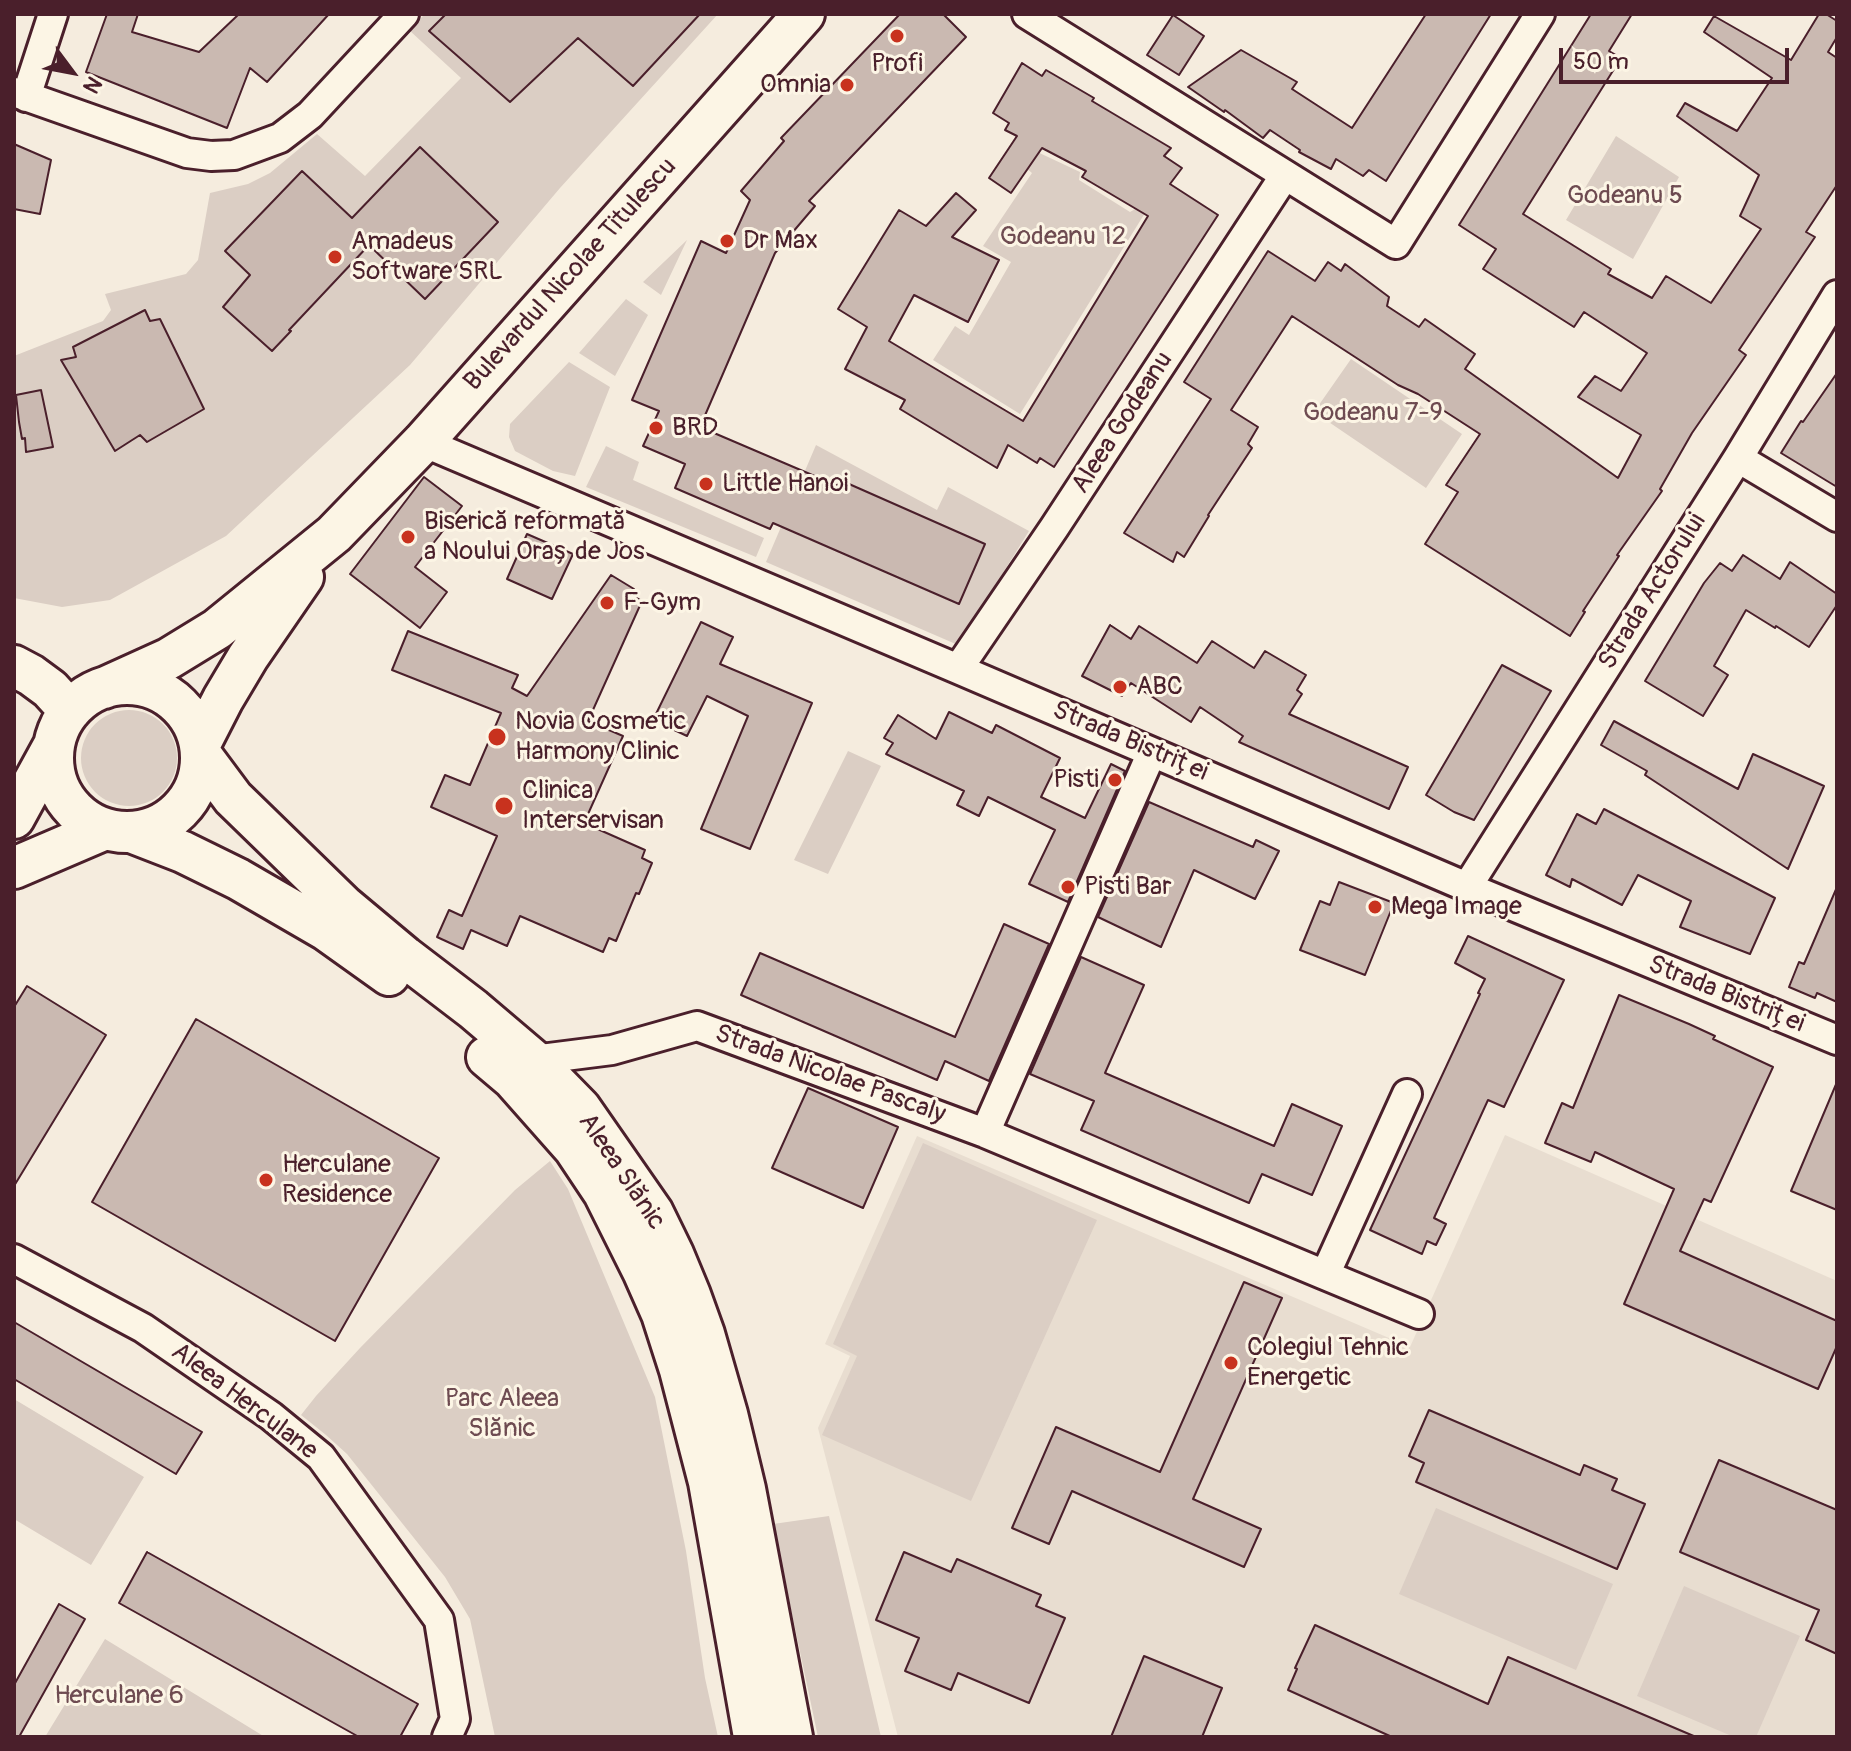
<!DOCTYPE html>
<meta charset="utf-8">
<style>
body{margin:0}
#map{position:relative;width:1851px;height:1751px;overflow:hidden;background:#f5ecde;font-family:Pangolin,sans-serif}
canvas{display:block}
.frame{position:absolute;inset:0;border:16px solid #4a1f2b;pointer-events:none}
.north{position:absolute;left:32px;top:32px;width:80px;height:80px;-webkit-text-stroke:6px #fcf5e5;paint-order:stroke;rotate:122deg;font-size:22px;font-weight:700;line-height:32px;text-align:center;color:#4a1f2b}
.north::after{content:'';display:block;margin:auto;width:28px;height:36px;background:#4a1f2b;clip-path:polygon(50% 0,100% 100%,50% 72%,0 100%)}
.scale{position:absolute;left:1559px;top:48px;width:230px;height:36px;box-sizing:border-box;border:4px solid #4a1f2b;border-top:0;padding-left:10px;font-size:24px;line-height:28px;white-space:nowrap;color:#4a1f2b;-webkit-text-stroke:6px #fcf5e5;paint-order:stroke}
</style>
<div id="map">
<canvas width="1851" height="1751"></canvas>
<div class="frame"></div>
<div class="north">N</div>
<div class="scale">50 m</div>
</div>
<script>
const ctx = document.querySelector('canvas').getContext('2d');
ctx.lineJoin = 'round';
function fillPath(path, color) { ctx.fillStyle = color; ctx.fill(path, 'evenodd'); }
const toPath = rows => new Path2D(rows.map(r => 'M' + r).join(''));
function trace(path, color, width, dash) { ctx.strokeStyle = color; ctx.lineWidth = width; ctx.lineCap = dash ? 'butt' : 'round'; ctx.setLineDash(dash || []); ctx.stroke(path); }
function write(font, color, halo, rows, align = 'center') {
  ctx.font = font + ' Pangolin,sans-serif'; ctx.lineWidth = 6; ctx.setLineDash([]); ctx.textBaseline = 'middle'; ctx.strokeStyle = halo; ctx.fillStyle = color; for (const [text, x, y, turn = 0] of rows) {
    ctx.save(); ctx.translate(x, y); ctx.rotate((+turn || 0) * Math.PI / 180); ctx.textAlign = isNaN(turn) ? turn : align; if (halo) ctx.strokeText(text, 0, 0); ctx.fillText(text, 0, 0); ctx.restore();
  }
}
fillPath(toPath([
 [1505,1135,1837,1281,1837,1737,898,1737,818,1428,850,1356,825,1344,917,1136,1410,1347]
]), '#e8ddd0');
fillPath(toPath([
 [425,14,446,14,430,31,510,102,578,38,633,86,700,14,718,14,560,188,410,365,226,536,110,600,62,607,14,598,14,356,103,321,111,310,105,294,186,274,198,260,210,193,248,184,270,173,317,134,365,176,461,78,409,30],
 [420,147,498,222,425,298,369,245,298,320,225,251,302,171,352,218],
 [145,311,150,321,160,319,204,409,147,442,140,435,115,451,62,360,76,357,73,347],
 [1616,136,1679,177,1633,259,1566,220],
 [1031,149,1080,172,1079,180,1130,212,1137,208,1145,213,1020,414,933,360,955,326,969,335,1011,262,983,246,1032,173,1020,163],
 [687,240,661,295,643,282],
 [626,299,648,315,615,376,579,353],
 [1351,359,1462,434,1426,488,1314,412],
 [569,362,610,387,575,476,553,471,515,451,509,437,510,424],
 [816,445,937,510,948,487,1029,531,958,645,766,562],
 [840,480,858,487,854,496,895,514,899,506,925,517,922,526,961,543,964,535,985,544,959,603,814,541],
 [606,446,639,462,633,480,764,538,756,557,586,487],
 '81 758a48 48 0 1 1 96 0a48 48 0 1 1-96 0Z',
 [848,751,881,766,828,874,794,860],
 [923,1143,1097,1220,971,1501,822,1435,857,1356,833,1344],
 [550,1161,568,1189,655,1397,686,1551,705,1678,718,1737,495,1737,470,1619,445,1577,347,1454,326,1435,301,1415,316,1396,360,1348,515,1190],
 [14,1399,144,1477,91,1565,14,1519],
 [1436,1508,1613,1584,1576,1670,1399,1594],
 [829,1516,881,1737,818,1737,773,1524],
 [1684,1586,1800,1636,1756,1737,1734,1737,1637,1696],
 [105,1639,265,1737,45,1737]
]), '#dbcec4');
const building = toPath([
 [107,14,138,14,132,32,199,52,239,14,329,14,267,82,250,68,227,128,86,72,107,14],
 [446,14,700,14,633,86,578,38,510,102,429,31,446,14],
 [900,14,943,14,966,37,809,201,815,206,775,253,700,427,838,486,840,480,985,544,959,604,773,523,770,529,675,488,685,464,643,446,659,411,632,400,701,241,726,253,750,200,741,191,784,141,781,138,900,14],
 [1426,14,1491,14,1386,181,1369,170,1363,176,1336,159,1331,169,1299,152,1300,150,1270,130,1263,138,1225,110,1224,112,1188,87,1241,50,1297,82,1292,89,1352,128,1426,14],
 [1591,14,1632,14,1609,51,1621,58,1523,214,1611,269,1608,274,1652,298,1666,276,1711,303,1761,229,1740,216,1759,175,1677,116,1685,103,1737,131,1772,78,1704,32,1714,16,1791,60,1819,14,1826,14,1837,21,1837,37,1828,52,1837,58,1837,185,1806,232,1815,237,1739,350,1746,355,1692,433,1660,489,1662,491,1617,555,1619,556,1583,611,1585,612,1570,636,1425,544,1458,492,1446,485,1480,434,1418,394,1398,385,1292,316,1231,410,1258,427,1248,444,1252,448,1208,515,1209,516,1184,557,1177,552,1173,562,1124,533,1211,399,1184,382,1268,251,1315,281,1328,262,1341,271,1345,264,1389,297,1387,306,1419,327,1425,319,1475,354,1465,369,1618,478,1641,435,1578,397,1595,376,1621,391,1647,353,1584,312,1574,327,1483,269,1496,249,1459,225,1591,14],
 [1173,15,1204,36,1179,75,1147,55,1173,15],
 [1022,63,1042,76,1046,70,1094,98,1092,101,1171,148,1164,156,1182,168,1170,184,1218,215,1054,467,1040,458,1037,463,1008,445,997,468,900,409,905,400,845,369,867,327,838,309,899,210,926,226,956,193,976,210,952,237,999,260,968,322,914,295,889,341,1023,421,1148,216,1082,177,1086,171,1042,148,1011,193,989,178,1017,136,1005,130,1009,123,993,113,1022,63],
 [14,144,51,160,40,214,14,209,14,144],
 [420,147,498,222,425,299,369,245,289,330,291,331,272,351,223,307,250,275,225,251,302,171,352,218,420,147],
 [145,310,150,321,160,319,204,409,147,442,140,435,115,451,61,360,76,357,73,347,145,310],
 [1837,373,1837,487,1781,453,1801,421,1803,422,1837,373],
 [41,390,53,447,26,452,25,438,22,439,19,422,16,395,41,390],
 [424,477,462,506,415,567,447,592,420,628,350,574,424,477],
 [527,534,573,554,552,599,507,579,527,534],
 [1743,555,1780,579,1790,562,1837,594,1837,605,1809,647,1776,626,1775,628,1746,610,1714,666,1728,675,1703,716,1645,681,1704,583,1720,563,1732,571,1743,555],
 [611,575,634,589,630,594,642,601,588,721,623,736,584,823,645,850,642,858,652,863,639,894,636,893,616,941,609,938,603,952,520,916,507,946,471,930,463,949,437,937,449,910,462,916,497,836,431,807,445,775,470,785,501,713,392,670,408,631,518,675,512,688,527,696,611,575],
 [701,622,733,637,720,664,812,703,750,849,701,829,748,716,707,696,687,736,653,720,701,622],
 [1110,625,1131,639,1139,626,1197,663,1212,641,1254,668,1265,651,1306,675,1297,690,1302,694,1289,714,1408,767,1389,809,1239,742,1243,736,1200,707,1191,722,1131,683,1122,696,1082,676,1110,625],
 [1502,665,1551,691,1474,820,1454,812,1426,795,1502,665],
 [949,712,992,733,996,725,1060,758,1041,797,1085,818,1111,764,1125,771,1068,902,1029,884,1055,830,988,797,979,816,957,805,964,791,886,754,893,743,884,738,898,715,936,739,949,712],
 [1614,721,1738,789,1753,754,1824,786,1788,869,1645,775,1647,771,1601,745,1614,721],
 [1149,802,1253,847,1256,840,1279,851,1255,899,1194,870,1161,947,1098,917,1149,802],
 [1604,809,1775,898,1750,954,1680,927,1691,901,1638,875,1622,905,1572,879,1570,887,1546,875,1577,814,1596,824,1604,809],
 [1339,882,1394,903,1365,975,1300,950,1320,901,1330,905,1339,882],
 [1837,887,1837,1002,1817,993,1815,998,1789,987,1799,962,1804,964,1837,887],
 [1004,924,1049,944,989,1081,945,1061,937,1080,741,995,760,953,955,1037,1004,924],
 [1468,936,1564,980,1504,1107,1488,1100,1434,1218,1446,1224,1436,1245,1427,1241,1422,1254,1370,1230,1480,994,1478,993,1485,979,1455,963,1468,936],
 [1081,957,1144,985,1105,1073,1274,1146,1292,1104,1342,1126,1312,1195,1262,1174,1249,1203,1081,1130,1094,1101,1030,1074,1081,957],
 [27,986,106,1035,14,1186,14,1007,27,986],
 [1619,995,1689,1024,1715,1036,1713,1039,1773,1067,1711,1202,1704,1199,1680,1251,1837,1321,1837,1346,1818,1389,1624,1304,1674,1189,1595,1152,1591,1162,1545,1143,1562,1103,1573,1108,1619,995],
 [196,1019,439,1158,335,1341,92,1202,196,1019],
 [1837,1082,1837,1210,1791,1191,1837,1082],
 [808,1088,898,1127,863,1208,772,1168,808,1088],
 [1244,1282,1282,1298,1193,1499,1261,1529,1244,1567,1072,1491,1049,1544,1012,1528,1056,1427,1160,1472,1244,1282],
 [14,1322,202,1432,176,1474,14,1379,14,1322],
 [1429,1410,1580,1475,1584,1465,1617,1479,1612,1490,1645,1504,1617,1569,1416,1482,1424,1463,1409,1456,1429,1410],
 [1719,1460,1837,1510,1837,1654,1806,1640,1819,1610,1680,1552,1719,1460],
 [147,1552,418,1704,400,1737,359,1737,119,1603,147,1552],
 [904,1552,951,1572,957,1559,1041,1595,1036,1606,1065,1618,1029,1703,958,1673,951,1690,905,1671,919,1638,876,1620,904,1552],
 [59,1604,85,1619,19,1737,14,1737,14,1685,59,1604],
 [1315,1625,1488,1704,1508,1657,1696,1737,1392,1737,1288,1690,1297,1669,1295,1668,1315,1625],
 [1144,1656,1222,1688,1202,1737,1111,1737,1144,1656]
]);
fillPath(building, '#cab9b1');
trace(building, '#4a1f2b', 2);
const street = toPath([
 [1027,14,1396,244,1540,14],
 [14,92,187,153,211,156,234,155,280,138,310,115,404,14],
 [26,97,53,14],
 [423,442,958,669,1467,887,1837,1040],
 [1738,458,1837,517],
 [958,669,1054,528,1285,175],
 [1467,887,1738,458,1837,295],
 [533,1060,612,1050,697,1026,985,1133,1325,1275,1407,1094],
 [985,1133,1152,752],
 [14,1259,143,1328,271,1416,321,1457,439,1620,455,1719,447,1737],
 [1325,1275,1419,1314]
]);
const secondary = toPath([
 [14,666,31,675,50,689,70,711],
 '53 758a74 74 0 1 1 148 0a74 74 0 1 1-148 0Z',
 [104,688,168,659,217,629,334,534,423,442,804,14],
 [200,744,223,699,248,657,303,577],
 [201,755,233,798,344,906,405,957,473,1009,533,1060,580,1108,653,1213,673,1254,690,1295,704,1334,727,1414,745,1489,792,1737],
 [14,818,54,745],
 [134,833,183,852,238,879,326,930,389,975],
 [14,868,105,829],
 [487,1057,513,1079,574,1148,604,1193,643,1271,662,1314,680,1370,709,1482,754,1737]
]);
trace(street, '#4a1f2b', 34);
trace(secondary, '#4a1f2b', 46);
trace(street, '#fcf5e5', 28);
trace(secondary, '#fcf5e5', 40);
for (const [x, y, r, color] of [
 [897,36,8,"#c8321e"],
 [847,85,8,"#c8321e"],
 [727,241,8,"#c8321e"],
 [335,257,8,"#c8321e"],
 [656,428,8,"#c8321e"],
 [706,484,8,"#c8321e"],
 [408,537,8,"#c8321e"],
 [607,603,8,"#c8321e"],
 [1120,687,8,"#c8321e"],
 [497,737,10,"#c8321e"],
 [1115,780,8,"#c8321e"],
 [504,806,10,"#c8321e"],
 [1068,887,8,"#c8321e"],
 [1375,907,8,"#c8321e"],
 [266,1180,8,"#c8321e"],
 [1231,1363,8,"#c8321e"]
]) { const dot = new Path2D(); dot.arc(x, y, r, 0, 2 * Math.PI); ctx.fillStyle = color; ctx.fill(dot); trace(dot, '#fcf5e5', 3); }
write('26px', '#4a1f2b', '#fcf5e5', [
 ["Profi",897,64,"center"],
 ["Omnia",831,85,"right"],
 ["Dr Max",743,241],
 ["Amadeus",351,242],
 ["Software SRL",351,272],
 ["BRD",672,428],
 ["Little Hanoi",722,484],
 ["Biserică reformată",424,522],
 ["a Noului Oraș de Jos",424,552],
 ["F-Gym",623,603],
 ["ABC",1136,687],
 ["Novia Cosmetic",515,722],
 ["Harmony Clinic",515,752],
 ["Pisti",1099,780,"right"],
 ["Clinica",522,791],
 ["Interservisan",522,821],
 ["Pisti Bar",1084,887],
 ["Mega Image",1391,907],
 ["Herculane",282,1165],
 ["Residence",282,1195],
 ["Colegiul Tehnic",1247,1348],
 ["Energetic",1247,1378]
], 'left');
write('26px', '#6e4b51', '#fcf5e5', [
 ["Godeanu 5",1625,196],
 ["Godeanu 12",1063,237],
 ["Godeanu 7-9",1373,413],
 ["Parc Aleea",502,1399],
 ["Slănic",502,1429],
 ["Herculane 6",119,1696]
]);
write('26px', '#4a1f2b', '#fcf5e5', [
 ["Bulevardul Nicolae Titulescu",571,275,-48],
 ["Aleea Godeanu",1123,423,-57],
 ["Strada Actorului",1653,592,-58],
 ["Strada Bistriței",1130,742,23],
 ["Strada Bistriței",1726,995,22],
 ["Strada Nicolae Pascaly",830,1075,20],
 ["Aleea Slănic",621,1172,56],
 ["Aleea Herculane",244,1402,37]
]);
</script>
